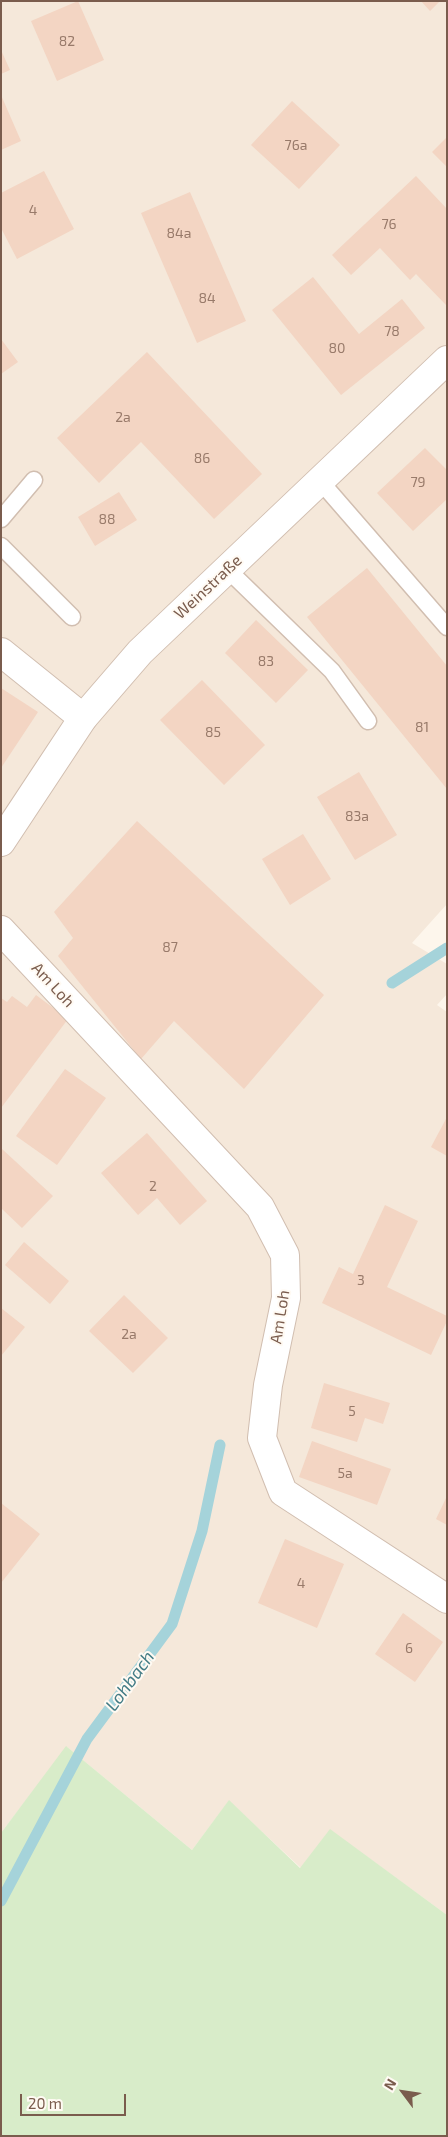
<!DOCTYPE html>
<meta charset="utf-8">
<style>
body{margin:0}
#map{position:relative;width:448px;height:2137px;overflow:hidden;background:#fdf6ec;font-family:"Exo 2",sans-serif}
canvas{display:block}
.frame{position:absolute;inset:0;border:2px solid #7a5c4d;pointer-events:none}
.north{position:absolute;left:378px;top:2067px;width:50px;height:50px;-webkit-text-stroke:4px #fffaf3;paint-order:stroke;rotate:301deg;font-size:14px;font-weight:700;line-height:20px;text-align:center;color:#7a5c4d}
.north::after{content:'';display:block;margin:auto;width:18px;height:22px;background:#7a5c4d;clip-path:polygon(50% 0,100% 100%,50% 72%,0 100%)}
.scale{position:absolute;left:20px;top:2094px;width:106px;height:22px;box-sizing:border-box;border:2px solid #7a5c4d;border-top:0;padding-left:6px;font-size:15px;line-height:18px;white-space:nowrap;color:#7a5c4d;-webkit-text-stroke:4px #fffaf3;paint-order:stroke}
</style>
<div id="map">
<canvas width="448" height="2137"></canvas>
<div class="frame"></div>
<div class="north">N</div>
<div class="scale">20 m</div>
</div>
<script>
const ctx = document.querySelector('canvas').getContext('2d');
ctx.lineJoin = 'round';
function fillPath(path, color) { ctx.fillStyle = color; ctx.fill(path, 'evenodd'); }
const toPath = rows => new Path2D(rows.map(r => 'M' + r).join(''));
function trace(path, color, width, dash) { ctx.strokeStyle = color; ctx.lineWidth = width; ctx.lineCap = dash ? 'butt' : 'round'; ctx.setLineDash(dash || []); ctx.stroke(path); }
function write(font, color, halo, rows, align = 'center') {
  ctx.font = font + ' "Exo 2",sans-serif'; ctx.lineWidth = 4; ctx.setLineDash([]); ctx.textBaseline = 'middle'; ctx.strokeStyle = halo; ctx.fillStyle = color; for (const [text, x, y, turn = 0] of rows) {
    ctx.save(); ctx.translate(x, y); ctx.rotate((+turn || 0) * Math.PI / 180); ctx.textAlign = isNaN(turn) ? turn : align; if (halo) ctx.strokeText(text, 0, 0); ctx.fillText(text, 0, 0); ctx.restore();
  }
}
fillPath(toPath([
 [1,1,447,1,447,904,412,943,447,964,447,994,437,1005,447,1012,447,1915,330,1830,301,1868,229,1801,192,1850,67,1747,1,1833]
]), '#f5e8da');
fillPath(toPath([
 [66,1746,192,1850,229,1800,300,1868,330,1829,447,1915,447,2136,1,2136,1,1833]
]), '#d8ecc9');
trace(toPath([
 [392,983,447,948],
 [1,1901,87,1739,172,1624,202,1531,220,1445]
]), '#a5d3da', 11);
fillPath(toPath([
 [78,1,104,60,57,81,31,21],
 [421,1,440,1,430,11],
 [1,50,10,70,1,74],
 [1,95,21,141,1,150],
 [292,101,340,145,299,189,251,145],
 [447,137,447,167,432,152],
 [44,171,74,229,17,259,1,228,1,193],
 [416,176,447,209,446,305,416,274,410,280,380,248,351,275,332,255],
 [190,192,246,321,197,343,141,213],
 [313,277,359,334,402,299,425,328,341,395,272,310],
 [1,339,18,362,1,374],
 [147,352,262,474,214,519,141,442,99,483,57,438],
 [425,448,447,470,447,499,413,531,377,493],
 [119,492,137,520,95,546,78,517],
 [367,568,447,666,447,789,307,617],
 [256,620,308,670,276,703,225,653],
 [202,680,265,745,224,785,160,720],
 [1,688,38,712,1,768],
 [359,772,397,835,355,860,317,797],
 [137,821,324,995,244,1089,174,1021,141,1059,58,956,73,938,54,912],
 [303,834,331,879,290,905,262,859],
 [36,995,68,1019,1,1108,1,998,7,1002,12,996,27,1007],
 [65,1069,106,1098,57,1165,16,1136],
 [447,1117,447,1156,431,1147],
 [147,1133,207,1201,180,1225,157,1198,138,1215,101,1173],
 [2,1149,53,1196,22,1228,1,1208],
 [385,1205,418,1221,387,1287,447,1316,447,1321,431,1355,322,1303,339,1267,353,1274],
 [24,1242,69,1281,50,1304,5,1265],
 [124,1295,168,1338,133,1373,89,1331],
 [1,1308,25,1327,1,1356],
 [324,1383,390,1403,383,1424,365,1418,357,1442,311,1428],
 [312,1441,391,1469,377,1505,299,1477],
 [447,1496,447,1525,436,1519],
 [1,1503,40,1534,1,1583],
 [285,1539,344,1564,317,1628,258,1603],
 [403,1613,443,1642,415,1682,375,1654]
]), '#f3d5c3');
const service = toPath([
 [321,482,447,627],
 [1,519,34,480],
 [1,546,72,617],
 [227,569,332,671,368,721]
]);
const minor = toPath([
 [1,652,83,718],
 [1,930,260,1207,285,1255,286,1298,268,1385,262,1438,283,1492,447,1599]
]);
const tertiary = toPath([
 [1,842,83,718,140,652,447,360]
]);
trace(service, '#d1beb0', 19);
trace(minor, '#d1beb0', 30);
trace(tertiary, '#d1beb0', 30);
trace(service, '#fff', 16);
trace(minor, '#fff', 28);
trace(tertiary, '#fff', 28);
write('14px', '#987a6a', null, [
 ["82",67,41],
 ["76a",296,145],
 ["4",33,210],
 ["76",389,224],
 ["84a",179,233],
 ["84",207,298],
 ["78",392,331],
 ["80",337,348],
 ["2a",123,417],
 ["86",202,458],
 ["79",418,482],
 ["88",107,519],
 ["83",266,661],
 ["81",422,727],
 ["85",213,732],
 ["83a",357,816],
 ["87",170,947],
 ["2",153,1186],
 ["3",361,1280],
 ["2a",129,1334],
 ["5",352,1411],
 ["5a",345,1473],
 ["4",301,1583],
 ["6",409,1648]
]);
write('16px', '#7a5c4d', '#fffaf3', [
 ["Weinstraße",208,587,-43],
 ["Am Loh",53,985,47],
 ["Am Loh",280,1317,-81]
]);
write('italic 18px', '#437c86', '#fffaf3', [
 ["Lohbach",130,1681,-54]
]);
</script>
